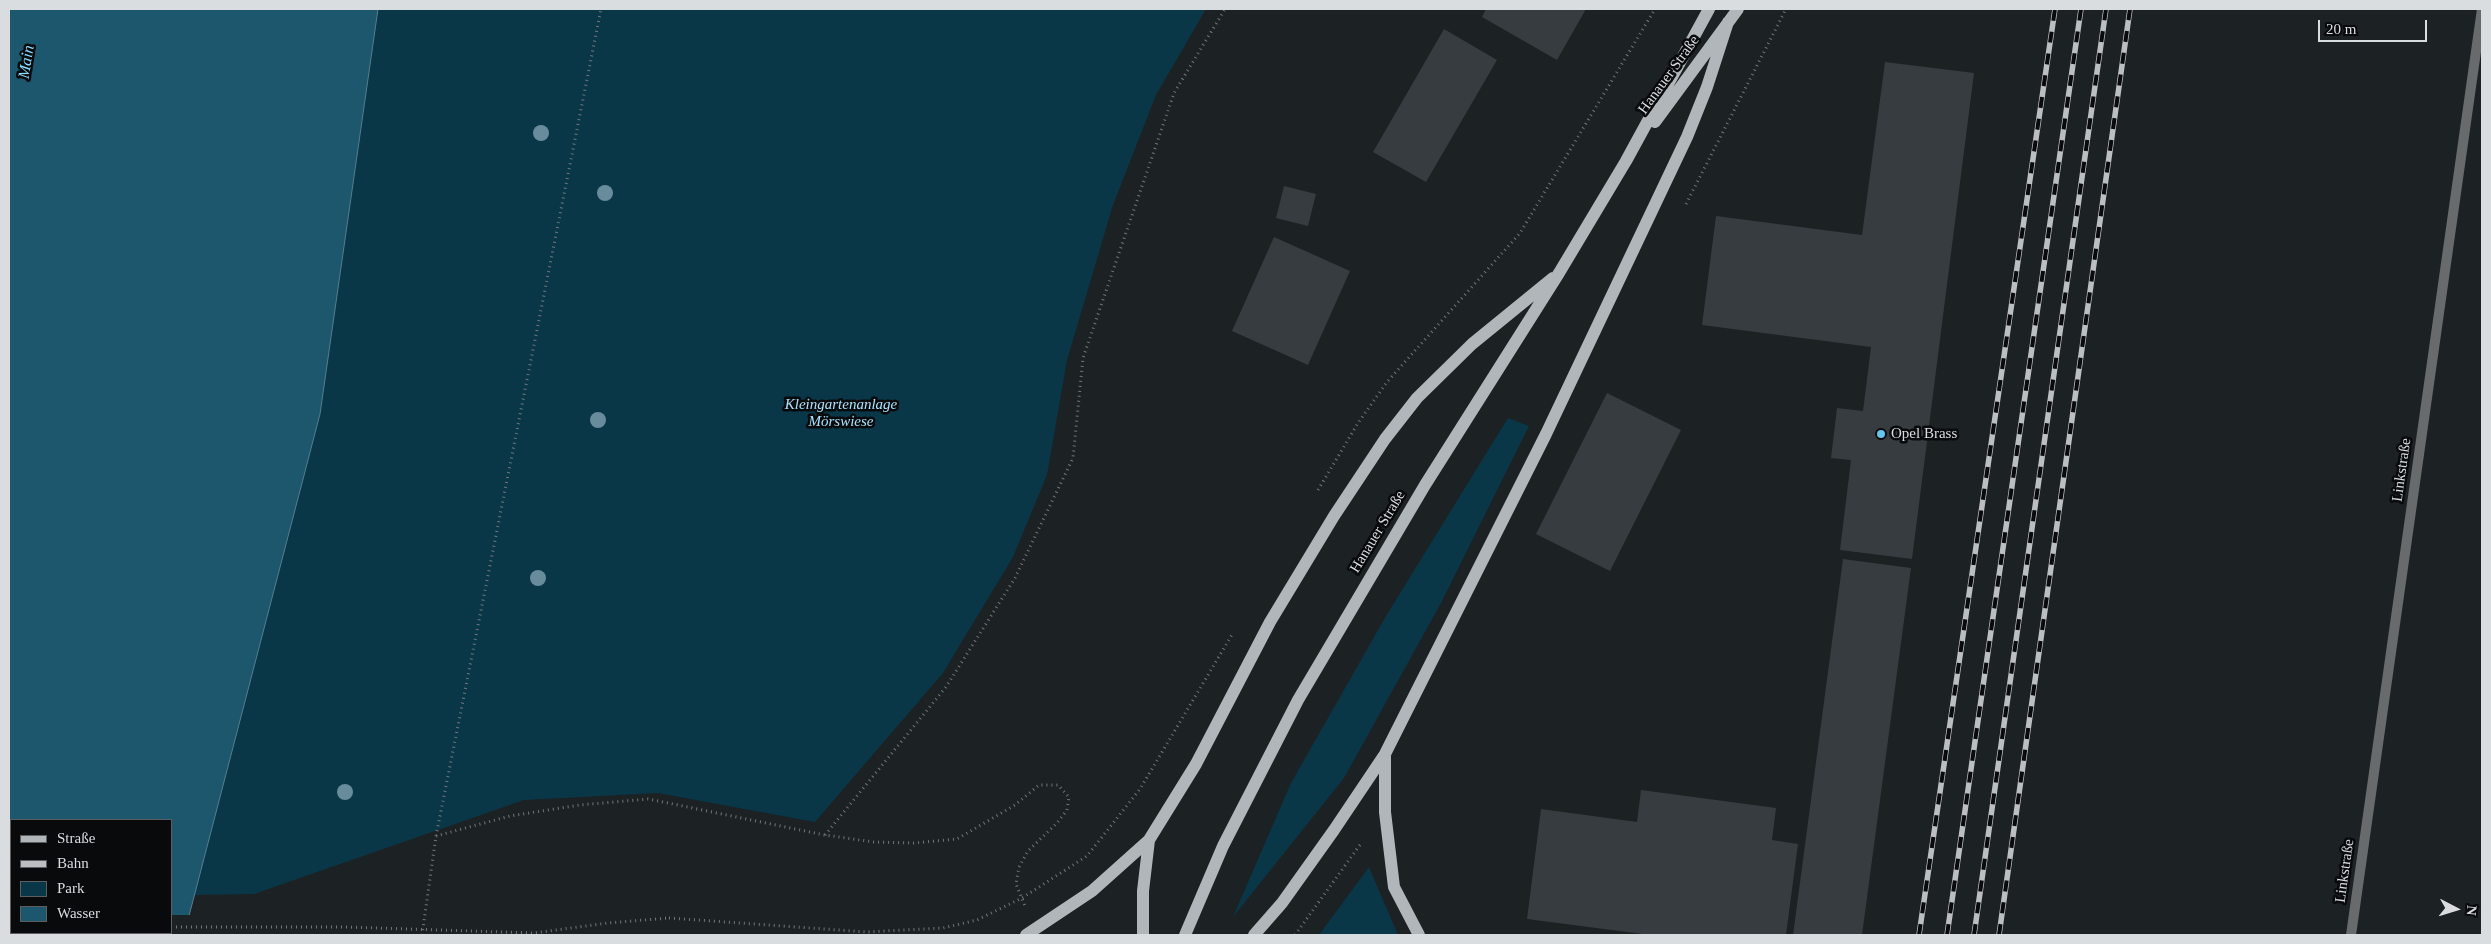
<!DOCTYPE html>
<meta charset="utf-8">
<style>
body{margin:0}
#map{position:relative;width:2491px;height:944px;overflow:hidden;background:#1c2124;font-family:"Times New Roman",serif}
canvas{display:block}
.frame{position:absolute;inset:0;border:10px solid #d9dddf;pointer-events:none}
.legend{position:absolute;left:10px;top:819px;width:162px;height:115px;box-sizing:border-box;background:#080a0c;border:1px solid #5c5e60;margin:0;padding:6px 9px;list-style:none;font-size:15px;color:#d9dddf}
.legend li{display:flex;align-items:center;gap:10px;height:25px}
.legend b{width:25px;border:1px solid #5c5e60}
.north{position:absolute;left:2431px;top:884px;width:50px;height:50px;-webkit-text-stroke:4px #080a0c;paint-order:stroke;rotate:95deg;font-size:14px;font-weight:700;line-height:20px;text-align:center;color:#d9dddf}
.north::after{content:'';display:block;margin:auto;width:18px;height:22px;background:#d9dddf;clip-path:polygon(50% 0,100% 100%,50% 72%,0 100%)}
.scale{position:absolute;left:2318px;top:20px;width:109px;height:22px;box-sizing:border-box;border:2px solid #d9dddf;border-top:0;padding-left:6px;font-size:15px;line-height:18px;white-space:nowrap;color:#d9dddf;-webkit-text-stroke:4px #080a0c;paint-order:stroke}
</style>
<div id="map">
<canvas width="2491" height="944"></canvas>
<div class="frame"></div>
<ul class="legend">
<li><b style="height:6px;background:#b0b6ba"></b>Straße</li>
<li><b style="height:6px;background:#bbbfc1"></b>Bahn</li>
<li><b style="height:14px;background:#093748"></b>Park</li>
<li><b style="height:14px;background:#1c576e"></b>Wasser</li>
</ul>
<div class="north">N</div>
<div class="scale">20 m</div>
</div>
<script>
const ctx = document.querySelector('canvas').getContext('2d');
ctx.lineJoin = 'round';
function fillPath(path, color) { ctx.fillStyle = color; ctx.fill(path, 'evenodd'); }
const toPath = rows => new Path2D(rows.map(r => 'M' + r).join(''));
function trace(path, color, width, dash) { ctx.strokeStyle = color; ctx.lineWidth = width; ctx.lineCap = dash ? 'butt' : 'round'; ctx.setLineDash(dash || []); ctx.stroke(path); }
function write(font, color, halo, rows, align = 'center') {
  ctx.font = font + ' "Times New Roman",serif'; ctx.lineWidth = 5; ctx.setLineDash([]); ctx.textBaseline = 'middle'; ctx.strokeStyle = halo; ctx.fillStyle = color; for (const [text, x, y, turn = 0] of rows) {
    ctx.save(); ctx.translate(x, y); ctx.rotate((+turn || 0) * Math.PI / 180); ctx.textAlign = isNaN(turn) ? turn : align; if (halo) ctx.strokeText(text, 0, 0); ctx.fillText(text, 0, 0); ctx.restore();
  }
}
fillPath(toPath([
 [378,9,1206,9,1156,95,1113,205,1067,360,1047,475,1013,557,943,673,815,822,658,793,524,800,254,894,194,895,320,414],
 [1508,418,1529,426,1441,603,1344,778,1233,917,1291,783,1386,616],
 [1369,867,1398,935,1319,935]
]), '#093748');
const water = toPath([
 [9,9,378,9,320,414,184,935,9,935,9,9],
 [11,820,171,820,171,933,11,933,11,820]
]);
fillPath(water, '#1c576e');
trace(water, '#557f90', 1);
fillPath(toPath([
 [171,915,192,915,187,935,9,935,9,920,11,920,11,933,171,933]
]), '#1c2124');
fillPath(toPath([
 [1486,9,1586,9,1557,60,1482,17],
 [1444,29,1497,60,1426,182,1373,152],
 [1885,62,1974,73,1912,559,1840,550,1851,460,1831,458,1837,408,1863,411,1871,347,1702,325,1716,216,1862,235],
 [1284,186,1316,194,1308,226,1276,218],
 [1274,237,1350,271,1308,365,1232,331],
 [1607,393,1681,430,1610,571,1536,534],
 [1843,559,1911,568,1862,935,1793,935],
 [1641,790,1776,808,1772,840,1798,844,1786,935,1650,935,1527,919,1541,809,1637,822]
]), '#363c3f');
trace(toPath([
 [1686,204,1786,9],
 [1318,490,1358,423,1387,382,1520,233,1655,9],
 [825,835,946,687,1015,578,1073,458,1083,358,1174,93,1225,9],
 [436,836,510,816,580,805,648,799,825,835,874,842,914,843,957,839,1015,805,1039,785,1058,785,1069,797,1067,810,1057,823,1028,851,1019,867,1016,884,1025,906],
 [669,918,867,932,943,928,977,920,1022,898,1087,856,1140,789,1233,633],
 [9,929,11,929],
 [422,935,436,836,601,9],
 [1295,935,1362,842]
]), '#73777a', 3, [1, 4]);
trace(toPath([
 [2351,935,2482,9]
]), '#686b6c', 10);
trace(toPath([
 [1655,122,1738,9],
 [1385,754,1385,812,1394,887,1419,935],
 [1026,935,1092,891,1149,840,1196,764,1270,622,1334,516,1385,439,1417,398,1472,344,1553,278],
 [1143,935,1143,891,1149,840],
 [1185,935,1223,846,1298,700,1425,485,1559,273,1626,161,1709,9],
 [1254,935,1282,903,1334,830,1385,754,1546,434,1687,137,1707,87,1728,22]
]), '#b0b6ba', 12);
const rail = toPath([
 [1919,935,2055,9],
 [1947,935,2081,9],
 [1974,935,2106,9],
 [1999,935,2130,9]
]);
trace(rail, '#bbbfc1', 5.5);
trace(rail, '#080a0c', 4, [11]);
trace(toPath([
 [171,927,345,927,534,933,608,923,669,918]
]), '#73777a', 3, [1, 4]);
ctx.fillStyle = '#698c9c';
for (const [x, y] of [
 [541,133],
 [605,193],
 [598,420],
 [538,578],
 [345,792]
]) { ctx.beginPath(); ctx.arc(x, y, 8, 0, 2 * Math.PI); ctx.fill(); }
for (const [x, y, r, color] of [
 [1881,434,5,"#64c5ee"]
]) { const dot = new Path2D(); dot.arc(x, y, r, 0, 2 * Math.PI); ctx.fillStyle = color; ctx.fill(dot); trace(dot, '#080a0c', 2); }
write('15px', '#d9dddf', '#080a0c', [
 ["Hanauer Straße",1669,75,-54],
 ["Linkstraße",2402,470,-82],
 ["Hanauer Straße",1378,532,-59],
 ["Linkstraße",2345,871,-82]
]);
write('italic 15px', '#a8e3fe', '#080a0c', [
 ["Kleingartenanlage",841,405],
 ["Mörswiese",841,422]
]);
write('15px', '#d9dddf', '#080a0c', [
 ["Opel Brass",1891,434]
], 'left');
write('italic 16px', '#88daff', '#080a0c', [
 ["Main",27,62,-81]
]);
</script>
